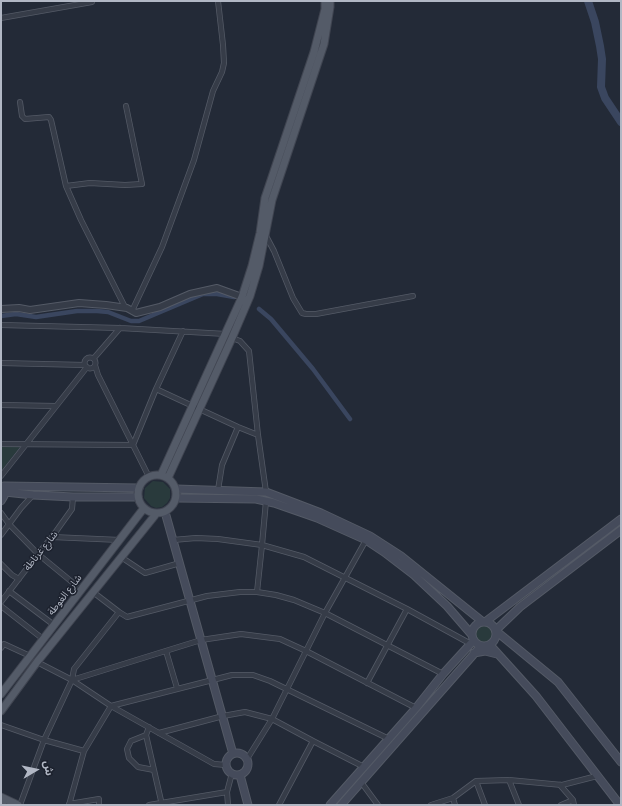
<!DOCTYPE html>
<meta charset="utf-8">
<style>
body{margin:0}
#map{position:relative;width:622px;height:806px;overflow:hidden;background:#232a37;font-family:"Fira Sans Condensed","Noto Sans Arabic",sans-serif}
canvas{display:block}
.frame{position:absolute;inset:0;border:2px solid #b1b7c4;pointer-events:none}
.north{position:absolute;left:16px;top:750px;width:40px;height:40px;-webkit-text-stroke:3px #1c212d;paint-order:stroke;rotate:81deg;font-size:11px;font-weight:700;line-height:16px;text-align:center;color:#b1b7c4}
.north::after{content:'';display:block;margin:auto;width:14px;height:18px;background:#b1b7c4;clip-path:polygon(50% 0,100% 100%,50% 72%,0 100%)}
</style>
<div id="map">
<canvas width="622" height="806"></canvas>
<div class="frame"></div>
<div class="north">ش</div>
</div>
<script>
const ctx = document.querySelector('canvas').getContext('2d');
ctx.lineJoin = 'round';
function fillPath(path, color) { ctx.fillStyle = color; ctx.fill(path, 'evenodd'); }
const toPath = rows => new Path2D(rows.map(r => 'M' + r).join(''));
function trace(path, color, width, dash) { ctx.strokeStyle = color; ctx.lineWidth = width; ctx.lineCap = dash ? 'butt' : 'round'; ctx.setLineDash(dash || []); ctx.stroke(path); }
function write(font, color, halo, rows, align = 'center') {
  ctx.font = font + ' "Fira Sans Condensed","Noto Sans Arabic",sans-serif'; ctx.lineWidth = 3; ctx.setLineDash([]); ctx.textBaseline = 'middle'; ctx.strokeStyle = halo; ctx.fillStyle = color; for (const [text, x, y, turn = 0] of rows) {
    ctx.save(); ctx.translate(x, y); ctx.rotate((+turn || 0) * Math.PI / 180); ctx.textAlign = isNaN(turn) ? turn : align; if (halo) ctx.strokeText(text, 0, 0); ctx.fillText(text, 0, 0); ctx.restore();
  }
}
fillPath(toPath([
 [1,447,20,447,1,471],
 [153,481,163,482,170,489,170,498,167,503,162,507,156,508,151,506,144,498,145,488],
 '476 634a8 8 0 1 1 16 0a8 8 0 1 1-16 0Z'
]), '#293a3c');
trace(toPath([
 [259,309,271,319,313,369,350,419],
 [1,316,16,314,36,317,77,311,97,311,108,312,131,321,139,321,203,294,217,294,234,297]
]), '#3a465f', 4.5);
trace(toPath([
 [588,1,595,22,600,46,602,59,601,87,605,98,621,122]
]), '#3a465f', 8);
const minor = toPath([
 [1,18,92,2,92,1],
 [20,102,22,116,25,119,49,117,51,120,66,186,81,220,125,307],
 [66,186,90,183,125,185,142,184,126,106],
 [265,234,274,251,293,298,302,313,306,314,316,314,413,296],
 [132,311,162,247,194,160,213,91,222,72,224,63,223,45,218,1],
 [1,325,120,328,226,334],
 [232,338,240,341,249,351,258,435,266,492],
 '84.5 363a5.5 5.5 0 1 1 11 0a5.5 5.5 0 1 1-11 0Z',
 [94,358,120,328],
 [1,363,85,365],
 [95,365,98,375,149,477],
 [156,389,238,427,258,435],
 [1,405,56,406],
 [1,444,133,445,156,389,183,331],
 [1,476,87,367],
 [218,490,222,465,238,427],
 [266,501,262,545,304,557,407,609,471,644],
 [1,513,9,524,38,554,72,582,81,591],
 [1,535,21,508,33,495],
 [52,537,120,540],
 [173,540,196,538,218,539,262,545,257,592],
 [121,557,145,573,180,563],
 [1,564,12,575,19,579],
 [9,591,54,625],
 [93,592,119,612,127,617,207,596,240,592,257,592,276,595,294,600,325,613,443,674],
 [1,602,38,554,52,537,72,509,73,497],
 [1,606,43,639],
 [1,648,4,644,30,656],
 [166,651,177,688],
 [37,662,72,680,111,706,84,751],
 [72,680,74,669,119,612],
 [367,683,407,609],
 [1,725,44,740,84,751,69,805],
 [149,727,146,735,162,805],
 [159,733,223,716,245,712,272,719,313,741,279,805],
 [146,735,131,741,127,749,129,758,138,767,154,770],
 [313,741,364,767],
 [247,759,272,719,325,613,366,540],
 [226,765,214,764,111,706,232,675,253,675,270,681,389,739],
 [509,780,519,805],
 [476,781,485,805],
 [361,782,378,805],
 [560,785,573,800,574,805],
 [453,798,455,805],
 [69,804,99,799,99,805],
 [20,805,44,740,72,680,201,640,241,634,280,639,306,651,416,708],
 [149,805,227,792],
 [228,805,227,792,232,773],
 [431,805,453,798,476,781,509,780,562,785,597,776],
 [561,805,573,800]
]);
const tertiary = toPath([
 [1,309,19,308,30,310,79,303,106,305,127,308,136,313,160,307,190,294,217,288,242,297]
]);
const secondary = toPath([
 [4,486,139,488],
 [176,489,266,492,321,513,370,536,401,556,483,622],
 [5,492,33,495,73,497,138,497],
 [176,498,256,499,274,503,317,518,366,540,384,552,414,575,447,606,472,635],
 [1,501,4,496,5,489],
 [165,512,233,754],
 '472 634a12 12 0 1 1 24 0a12 12 0 1 1-24 0Z',
 [485,622,621,519],
 [496,630,520,607,621,530],
 [496,631,558,682,621,762],
 [490,645,536,696,620,805],
 [474,653,485,651,497,654],
 '226 764a11 11 0 1 1 22 0a11 11 0 1 1-22 0Z',
 [240,775,248,805],
 [330,805,416,708,443,674,474,640],
 [341,805,481,646]
]);
const primary = toPath([
 '138 494a19 19 0 1 1 38 0a19 19 0 1 1-38 0Z',
 [161,475,242,297,252,266,260,233,265,198,314,52,325,9,325,1],
 [168,478,232,338,250,296,259,266,272,200,324,44,330,7,330,1],
 [1,694,144,508],
 [1,711,37,662,156,514],
 [1,797,18,805],
 [1,804,3,805]
]);
trace(minor, '#545a66', 6);
trace(tertiary, '#545a66', 8);
trace(secondary, '#545a66', 9);
trace(primary, '#404551', 9);
trace(minor, '#363c48', 4.5);
trace(tertiary, '#363c48', 6);
trace(secondary, '#454b5b', 7);
trace(primary, '#545b68', 7);
write('10px', '#b1b7c4', '#1c212d', [
 ["شارع غرناطة",41,551,-51],
 ["شارع الغوطة",65,595,-52]
]);
</script>
